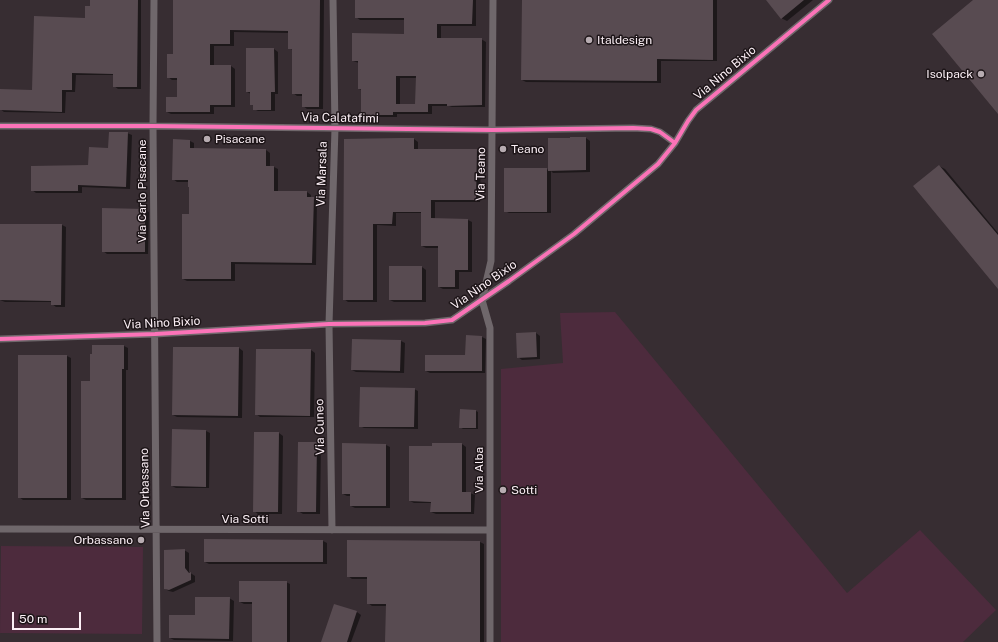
<!DOCTYPE html>
<style>
body{margin:0}
#map{position:relative;width:998px;height:642px;overflow:hidden;background:#372d32;font-family:"Public Sans",sans-serif}
canvas{display:block}
.scale{position:absolute;left:12px;top:612px;width:69px;height:18px;box-sizing:border-box;border:2px solid #fcf0f6;border-top:0;padding-left:5px;font-size:12px;line-height:14px;white-space:nowrap;color:#fcf0f6;-webkit-text-stroke:3px #1d1518;paint-order:stroke}
</style>
<div id="map">
<canvas width="998" height="642"></canvas>
<div class="scale">50 m</div>
</div>
<script>
const ctx = document.querySelector('canvas').getContext('2d');
ctx.lineJoin = 'round';
function fillPath(path, color) { ctx.fillStyle = color; ctx.fill(path, 'evenodd'); }
const toPath = rows => new Path2D(rows.map(r => 'M' + r).join(''));
function trace(path, color, width, dash) { ctx.strokeStyle = color; ctx.lineWidth = width; ctx.lineCap = dash ? 'butt' : 'round'; ctx.setLineDash(dash || []); ctx.stroke(path); }
function write(font, color, halo, rows, align = 'center') {
  ctx.font = font + ' "Public Sans",sans-serif'; ctx.lineWidth = 3; ctx.setLineDash([]); ctx.textBaseline = 'middle'; ctx.strokeStyle = halo; ctx.fillStyle = color; for (const [text, x, y, turn = 0] of rows) {
    ctx.save(); ctx.translate(x, y); ctx.rotate((+turn || 0) * Math.PI / 180); ctx.textAlign = isNaN(turn) ? turn : align; if (halo) ctx.strokeText(text, 0, 0); ctx.fillText(text, 0, 0); ctx.restore();
  }
}
fillPath(toPath([
 [615,312,847,593,920,530,996,610,963,642,501,642,501,369,563,363,560,313],
 [1,546,143,547,142,634,0,633]
]), '#4d2b3d');
fillPath(toPath([
 [91,0,141,0,141,89,118,89,114,86,114,75,76,75,75,92,66,92,65,113,4,112,0,109,33,91,86,19,91,7],
 [174,0,324,0,323,109,307,109,303,106,303,96,297,96,293,93,293,50,289,48,289,33,234,32,234,46,214,46,214,66,231,66,235,69,235,107,214,107,214,114,171,114,167,112,178,98,178,80,172,80,168,77,174,55],
 [356,0,476,0,476,26,441,26,441,39,481,39,486,42,485,107,452,107,449,106,432,106,432,114,397,114,397,117,366,117,362,114,362,90,359,89,359,63,353,61,405,35,405,20,360,20,356,17],
 [400,78,416,78,416,105,400,105],
 [523,0,717,0,717,61,661,61,661,83,526,82,522,80],
 [767,0,813,0,787,21,781,18],
 [247,49,274,49,278,52,278,94,275,94,275,111,258,111,254,109,254,106,251,104,251,94,247,92],
 [127,133,132,135,130,189,82,187,82,193,36,193,32,190,89,166],
 [586,138,590,141,590,172,553,173,551,171,551,213,509,213,505,211,547,169,549,171,549,139],
 [414,139,418,142,418,150,476,150,481,152,480,202,435,202,435,219,468,220,472,222,472,272,459,272,459,289,443,289,439,287,439,248,426,248,422,246,422,213,396,213,396,226,377,225,377,302,348,302,344,299,345,140],
 [190,141,194,143,194,149,266,150,270,153,270,167,274,167,278,169,278,192,307,192,311,195,311,198,317,200,316,265,235,264,235,281,187,281,183,279,190,215,189,182,177,182,173,179],
 [939,166,945,169,998,233,998,287],
 [145,210,149,212,148,254,107,254,103,251],
 [62,225,66,227,65,307,56,307,52,304,52,302,5,302,0,300],
 [422,267,426,270,426,302,394,302,390,300],
 [536,333,540,336,540,359,522,360,518,357],
 [482,337,486,339,485,373,430,373,426,371,466,356],
 [401,341,405,343,404,373,356,372,352,370],
 [124,346,128,348,128,370,126,370,126,500,86,500,82,498,91,382],
 [239,348,243,351,242,418,177,417,173,415],
 [311,350,315,353,314,417,260,417,256,414],
 [67,356,71,358,71,500,23,500,19,497],
 [414,389,418,391,418,429,364,428,360,426],
 [476,411,478,412,478,429,463,429,460,427],
 [206,431,210,433,209,488,176,488,172,486],
 [279,433,283,436,282,514,258,514,254,511],
 [317,443,321,445,320,514,303,514,298,511],
 [462,444,466,447,466,493,470,493,475,495,474,514,436,514,431,512,432,503,414,503,410,501],
 [386,445,390,447,390,508,355,508,351,506,351,496,347,496,343,494],
 [323,541,327,543,327,564,209,564,205,562],
 [348,541,480,542,484,544,484,642,386,642,387,606,372,606,368,603,368,579,352,579,348,576],
 [184,550,189,553,189,572,195,576,195,582,173,592,169,591,165,589],
 [286,582,290,584,290,642,253,642,253,604,244,604,240,602],
 [229,598,234,601,233,641,174,640,170,638,196,616],
 [357,612,361,615,351,642,322,642]
]), '#0007');
fillPath(toPath([
 [90,0,138,0,137,87,113,87,113,74,72,73,72,90,62,90,62,112,0,110,0,89,32,90,34,16,85,18,85,6,90,6],
 [173,0,320,0,319,107,302,107,302,94,292,94,292,49,288,49,288,31,230,30,230,44,210,44,210,65,231,65,231,105,210,105,210,112,166,112,166,97,177,97,177,78,167,78,167,54,173,54],
 [355,0,473,0,472,24,437,24,437,38,482,38,482,105,447,106,447,104,428,104,428,112,393,112,393,115,361,115,361,89,358,89,358,61,352,61,352,33,404,34,404,18,355,18],
 [396,76,416,76,415,104,396,104],
 [522,0,713,0,713,60,657,59,657,81,521,80],
 [766,0,804,0,781,19],
 [973,0,998,0,998,114,932,34],
 [246,48,274,48,275,92,271,92,271,110,253,110,253,105,250,105,250,92,246,92],
 [109,132,128,132,126,187,78,185,78,191,31,191,31,166,88,165,89,147,108,148],
 [570,137,586,137,586,170,548,171,548,138,570,138],
 [400,138,414,138,414,149,477,149,476,200,431,200,431,218,468,219,468,270,455,270,455,287,438,287,438,246,421,246,421,212,393,212,392,224,373,224,373,300,343,300,344,139],
 [173,139,190,140,190,148,266,149,266,166,274,166,274,191,307,191,307,197,314,197,312,263,231,262,231,279,182,279,182,214,189,214,189,187,188,187,188,180,172,180],
 [939,165,998,235,998,289,913,186],
 [504,168,547,168,547,212,504,212],
 [102,208,145,209,145,252,102,252],
 [0,224,62,224,61,305,51,305,51,301,0,300],
 [389,266,422,266,422,300,389,300],
 [536,332,537,357,517,358,516,333],
 [466,335,482,336,482,371,425,371,425,355,465,355],
 [352,339,401,340,400,371,351,370],
 [92,345,124,345,124,369,122,369,122,498,81,498,81,381,90,381,90,354,92,354],
 [173,347,239,347,238,416,172,415],
 [256,349,311,349,310,416,255,415],
 [18,355,67,355,67,498,18,498],
 [360,387,415,388,414,427,359,427],
 [460,409,476,410,476,428,459,428],
 [172,429,206,430,206,487,171,486],
 [254,432,279,432,278,512,253,512],
 [298,442,317,442,316,512,297,512],
 [342,443,386,444,386,506,350,506,350,494,342,494],
 [432,443,462,443,462,492,471,492,471,512,430,512,431,502,409,501,409,446,432,446],
 [204,539,323,540,323,562,204,562],
 [347,540,480,541,480,642,385,642,386,604,367,604,367,577,347,577],
 [185,549,185,568,189,573,191,572,191,580,169,590,164,589,164,550],
 [239,581,287,581,287,642,252,642,252,602,239,602],
 [195,597,230,597,229,639,169,638,169,615,195,615],
 [334,604,357,611,347,642,321,642]
]), '#584b51');
trace(toPath([
 [154,0,153,126,157,642],
 [0,126,153,126,493,130,633,128,651,129,660,132,675,143],
 [0,339,155,334,329,324,425,323,452,320,509,281,574,234,658,164,675,143,688,121,696,110,829,0],
 [0,529,490,530],
 [332,530,329,324,335,128,333,0],
 [490,642,490,328,482,300,491,261,493,0]
]), '#6f676b', 7);
trace(toPath([
 [0,126,153,126,493,130,633,128,651,129,660,132,675,143],
 [0,339,155,334,329,324,425,323,452,320,509,281,574,234,658,164,675,143,688,121,696,110,829,0]
]), '#fb73b8', 4);
for (const [x, y, r, color] of [
 [589,40,4,"#b7acb1"],
 [981,74,4,"#b7acb1"],
 [207,139,4,"#b7acb1"],
 [503,149,4,"#b7acb1"],
 [503,490,4,"#b7acb1"],
 [141,540,4,"#b7acb1"]
]) { const dot = new Path2D(); dot.arc(x, y, r, 0, 2 * Math.PI); ctx.fillStyle = color; ctx.fill(dot); trace(dot, '#1d1518', 1.5); }
write('12px', '#fcf0f6', '#1d1518', [
 ["Italdesign",597,40],
 ["Isolpack",973,74,"right"],
 ["Pisacane",215,139],
 ["Teano",511,149],
 ["Sotti",511,490],
 ["Orbassano",133,540,"right"]
], 'left');
write('12px', '#fcf0f6', '#1d1518', [
 ["Via Nino Bixio",725,73,-40],
 ["Via Calatafimi",340,118,1],
 ["Via Marsala",322,174,-88],
 ["Via Teano",481,174,-89],
 ["Via Carlo Pisacane",142,191,-90],
 ["Via Nino Bixio",484,285,-35],
 ["Via Nino Bixio",162,323,-3],
 ["Via Cuneo",320,427,-91],
 ["Via Alba",479,470,-90],
 ["Via Orbassano",145,488,-91],
 ["Via Sotti",245,519]
]);
</script>
